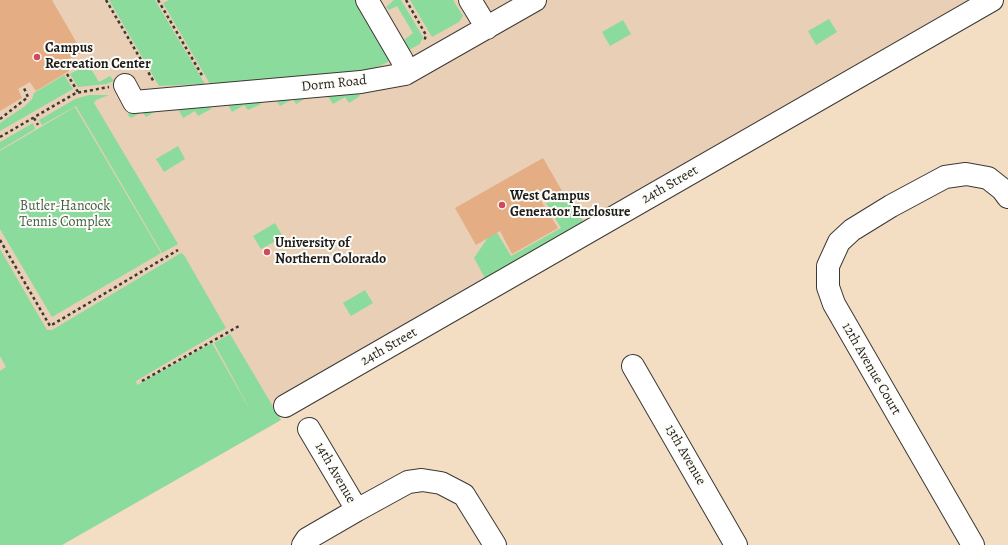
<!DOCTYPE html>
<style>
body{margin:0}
canvas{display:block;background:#f4dec3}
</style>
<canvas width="1008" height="545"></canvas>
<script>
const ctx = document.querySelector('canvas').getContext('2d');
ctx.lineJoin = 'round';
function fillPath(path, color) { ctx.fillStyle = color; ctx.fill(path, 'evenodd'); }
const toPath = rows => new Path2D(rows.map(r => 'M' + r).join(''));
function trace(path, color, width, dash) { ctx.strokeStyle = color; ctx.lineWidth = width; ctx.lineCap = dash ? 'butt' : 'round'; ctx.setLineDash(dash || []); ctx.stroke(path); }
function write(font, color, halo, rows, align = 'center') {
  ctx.font = font + ' Alegreya,serif'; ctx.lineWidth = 4; ctx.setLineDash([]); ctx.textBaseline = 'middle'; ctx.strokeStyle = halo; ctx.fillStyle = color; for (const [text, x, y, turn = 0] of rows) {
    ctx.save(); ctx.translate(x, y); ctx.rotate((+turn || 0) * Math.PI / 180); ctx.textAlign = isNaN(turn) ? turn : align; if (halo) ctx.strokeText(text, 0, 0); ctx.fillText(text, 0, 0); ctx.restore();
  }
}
fillPath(toPath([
 [0,0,977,0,272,402,281,420,62,545,0,545]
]), '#e8cfb6');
fillPath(toPath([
 [109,0,155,0,205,84,159,86],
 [169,0,356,0,388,57,388,62,380,66,361,71,210,84,163,3],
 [394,0,401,0,423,37,420,44,409,50,404,40,413,33,397,6,389,10,386,7],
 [410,0,453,0,463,16,459,22,432,37],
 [829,19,837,32,816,45,808,31],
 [623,20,631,34,610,46,602,32],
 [88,64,99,82,110,76,114,81,106,84,78,87,70,74],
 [64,75,73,89,0,131,0,123,25,106,32,99,34,93],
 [358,93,360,96,349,103,345,97,333,104,327,95],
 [89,95,109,95,96,100,94,103,178,244,162,253,76,106,42,125,39,120,75,99],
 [308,97,296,104,293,99,280,106,276,100],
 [259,101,261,104,248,110,244,105,232,112,227,103],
 [209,105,211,109,198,116,195,111,183,118,177,107],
 [75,107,161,253,52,317,0,229,0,151],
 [159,109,146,117,142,112,131,118,128,115,129,111],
 [33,123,35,129,0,150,0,142],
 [178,146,185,159,164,172,156,159],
 [556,202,573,203,584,223,486,280,474,258,489,236,496,231,511,256,561,228,546,203],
 [275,223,283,237,261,249,253,236],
 [0,249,47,330,52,330,181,253,184,255,226,328,136,381,137,385,212,343,253,415,214,343,230,334,281,420,62,545,0,545,0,371,6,367,0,356],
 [365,290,373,303,351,316,343,303]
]), '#8bdc9c');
fillPath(toPath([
 [0,0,52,0,82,52,64,62,69,71,36,91,30,82,18,89,22,98,0,111],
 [543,158,562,191,541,201,558,228,512,254,500,231,476,245,455,208]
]), '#e4ad83');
const minor = toPath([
 [367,0,402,60,405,74],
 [470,0,487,28],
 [125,85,134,102,361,82,405,74,535,0],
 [633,366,736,545],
 [285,406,992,0],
 [309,429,357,510],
 [303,545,307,539,357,510,408,482,422,480,441,483,464,495,495,545],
 [973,545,834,304,828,287,828,266,839,242,852,230,891,206,945,177,966,174,988,178,1002,189,1008,197]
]);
trace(minor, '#3c3935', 24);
trace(toPath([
 [106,0,154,82],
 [158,0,203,77],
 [406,0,426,35,424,42],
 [67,74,78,92],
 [34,118,38,125],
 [0,119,28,97,24,88],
 [0,137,76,93,109,87],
 [0,240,50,326,178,250],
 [142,381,239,326]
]), '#3c3935', 2.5, [3, 3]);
trace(minor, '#fff', 22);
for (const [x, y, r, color] of [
 [37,57,4,"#d1495b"],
 [502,205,4,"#d1495b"],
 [267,252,4,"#d1495b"]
]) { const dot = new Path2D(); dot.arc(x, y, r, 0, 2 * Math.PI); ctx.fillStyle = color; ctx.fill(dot); trace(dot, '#fdfcf7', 1.5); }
write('bold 14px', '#1c1c1c', '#fdfcf7', [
 ["Campus",45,49],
 ["Recreation Center",45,65],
 ["West Campus",510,197],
 ["Generator Enclosure",510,213],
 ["University of",275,244],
 ["Northern Colorado",275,260]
], 'left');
write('14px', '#1c1c1c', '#fdfcf7', [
 ["Dorm Road",334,84,-6],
 ["24th Street",670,185,-30],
 ["24th Street",389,347,-30],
 ["12th Avenue Court",871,369,60],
 ["13th Avenue",685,455,60],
 ["14th Avenue",335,473,60]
]);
write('14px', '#435f49', '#fdfcf7', [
 ["Butler-Hancock",65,207],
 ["Tennis Complex",65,223]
]);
</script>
